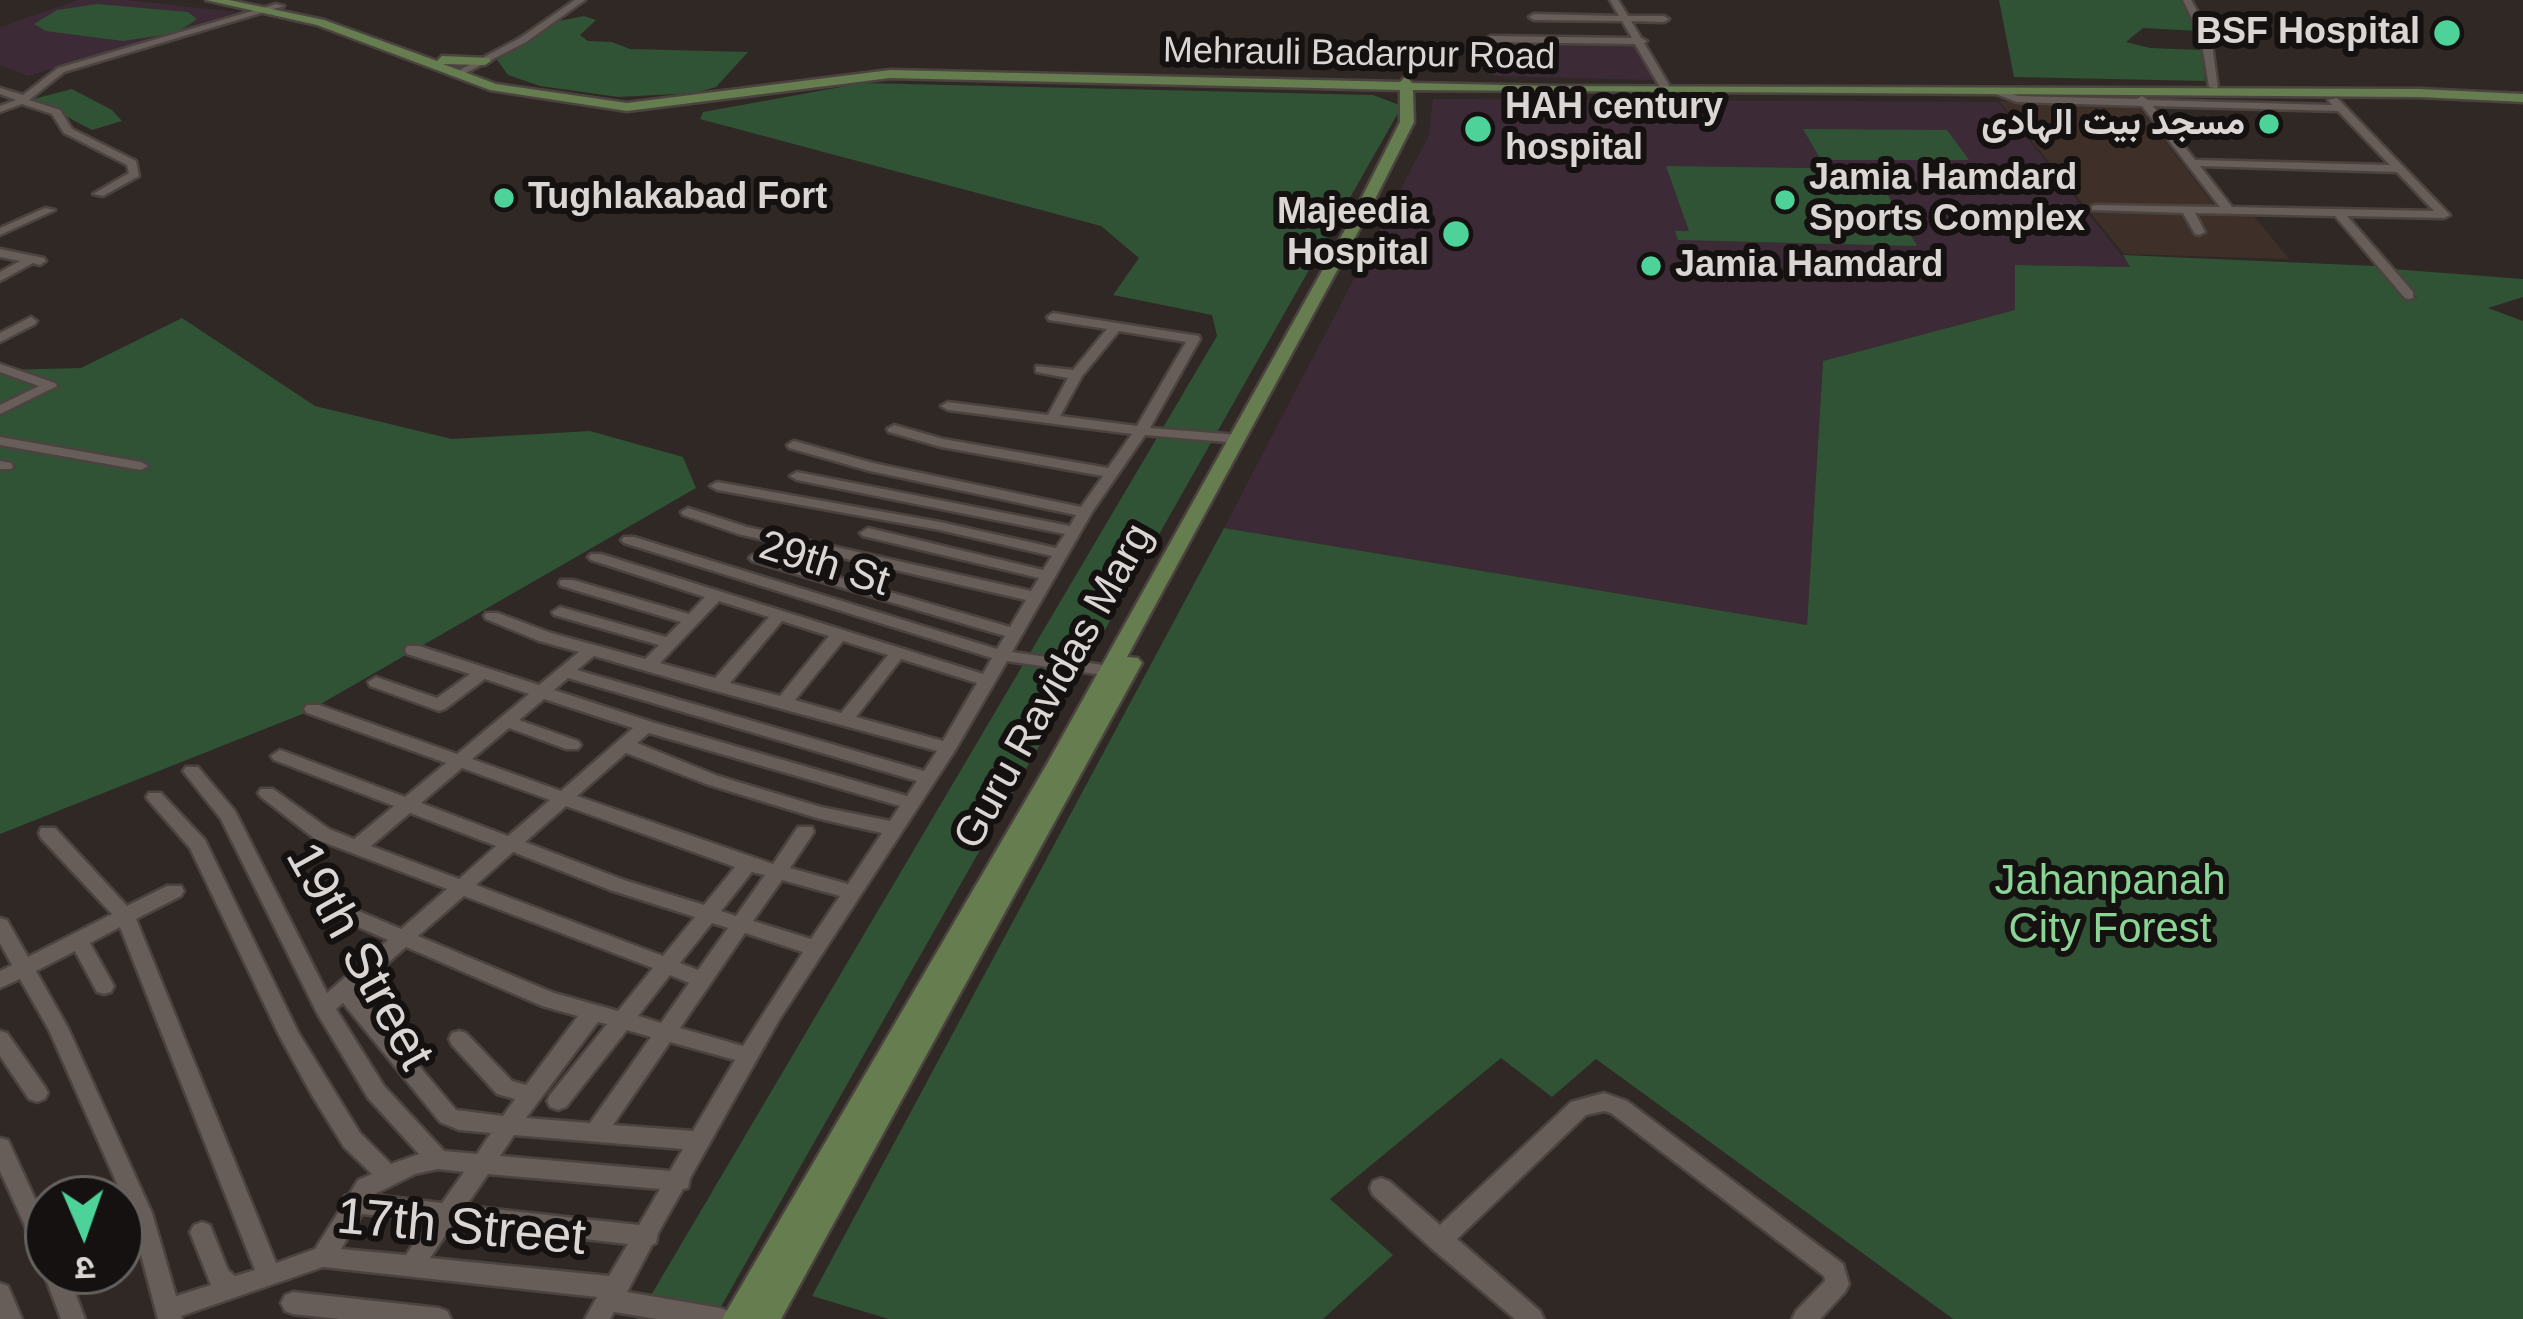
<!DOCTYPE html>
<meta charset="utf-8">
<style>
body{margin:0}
#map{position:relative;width:2523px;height:1319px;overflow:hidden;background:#302824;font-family:Arial,"Noto Sans Devanagari",sans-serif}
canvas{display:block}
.north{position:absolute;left:24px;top:1175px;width:120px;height:120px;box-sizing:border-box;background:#151110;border:3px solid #64605e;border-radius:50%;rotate:178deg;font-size:33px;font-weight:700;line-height:48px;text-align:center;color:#dbd6d3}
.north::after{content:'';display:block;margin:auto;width:42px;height:54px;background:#4dd39a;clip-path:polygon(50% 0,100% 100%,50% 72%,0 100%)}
</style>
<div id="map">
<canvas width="2523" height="1319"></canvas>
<div class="north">उ</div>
</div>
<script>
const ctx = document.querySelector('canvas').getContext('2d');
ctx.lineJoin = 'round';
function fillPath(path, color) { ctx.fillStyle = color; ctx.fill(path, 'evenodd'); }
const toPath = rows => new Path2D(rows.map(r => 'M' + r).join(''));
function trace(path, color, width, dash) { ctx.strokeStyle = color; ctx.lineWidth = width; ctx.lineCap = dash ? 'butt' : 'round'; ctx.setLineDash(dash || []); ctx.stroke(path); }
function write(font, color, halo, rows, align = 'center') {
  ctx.font = font + ' Arial,Vazirmatn,sans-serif'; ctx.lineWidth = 12; ctx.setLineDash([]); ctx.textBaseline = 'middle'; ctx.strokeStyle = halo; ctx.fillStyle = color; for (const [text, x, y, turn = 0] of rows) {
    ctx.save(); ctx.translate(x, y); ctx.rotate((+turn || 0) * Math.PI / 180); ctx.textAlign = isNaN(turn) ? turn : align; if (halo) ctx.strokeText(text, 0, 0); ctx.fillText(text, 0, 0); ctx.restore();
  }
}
fillPath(toPath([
 [1999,101,2136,104,2222,215,2253,215,2289,259,2124,254]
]), '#3e2f29');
fillPath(toPath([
 [78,0,127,0,237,12,28,76,0,65,0,27],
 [1487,41,1635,43,1655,80,1493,76],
 [1433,99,1998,102,2131,267,2016,265,2015,310,1823,361,1807,625,1224,528,1429,135]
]), '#3c2b36');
fillPath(toPath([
 [1999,0,2182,0,2199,31,2143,28,2126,42,2150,48,2202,50,2205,81,2014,77],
 [97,4,188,12,197,19,176,33,123,41,46,31,34,24,57,10],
 [584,16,596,20,580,35,588,41,612,42,630,49,748,52,716,87,695,93,618,97,540,86,508,75,497,60,559,21],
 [863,83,1373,95,1402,106,714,1319,637,1319,1217,336,1212,315,1113,295,1139,258,1101,226,700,119,703,112],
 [72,89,112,110,122,121,92,130,33,99],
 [1803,129,1947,130,1969,160,1821,160],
 [1666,166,1873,169,1917,246,1678,240,1675,231,1689,231],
 [2123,255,2376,266,2404,296,2417,298,2393,269,2523,279,2523,297,2488,308,2523,321,2523,1319,1953,1319,1596,1059,1552,1097,1501,1058,1330,1199,1393,1255,1323,1319,889,1319,812,1296,1224,528,1807,625,1823,361,2015,310,2015,265,2130,267],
 [182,318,315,406,452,439,590,431,683,457,696,488,305,713,0,834,0,370,81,368]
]), '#305235');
const minor = toPath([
 [575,0,585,0,526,42,462,75,454,73,520,38,575,0],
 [1610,0,1618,0,1628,16,1664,16,1669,19,1664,22,1631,21,1641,38,1647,41,1644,43,1669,85,1668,87,1660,87,1635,44,1491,42,1486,39,1491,36,1632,38,1622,21,1534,20,1529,17,1534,14,1619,16,1610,0],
 [2183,0,2191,0,2211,37,2218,89,2209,87,2201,37,2183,0],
 [276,4,284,6,64,72,29,100,60,110,72,129,136,161,139,176,103,196,93,194,129,173,127,165,64,133,52,114,22,104,0,112,0,106,16,100,0,94,0,88,23,95,58,68,276,4],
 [1997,88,2018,96,2137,99,2142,96,2148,100,2332,105,2328,100,2337,98,2450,215,2444,218,2347,216,2413,292,2413,298,2409,299,2405,298,2335,216,2195,213,2205,232,2199,235,2195,234,2183,213,2092,210,2092,206,2096,205,2220,207,2142,106,2017,102,1993,93,1993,89,1997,88],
 [2153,106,2338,111,2390,165,2195,160,2153,106],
 [2200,166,2397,172,2434,211,2232,207,2200,166],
 [45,208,55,210,0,235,0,228,45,208],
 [0,249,44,258,46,261,40,265,33,263,0,281,0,272,20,261,0,257,0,249],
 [1053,313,1199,336,1200,339,1150,428,1238,435,1245,439,1238,443,1145,435,1092,512,1012,652,1110,666,1118,671,1110,676,1007,661,954,752,779,1020,690,1178,688,1188,683,1189,658,1233,656,1243,652,1245,627,1292,720,1308,728,1311,732,1319,657,1319,614,1312,610,1319,585,1319,597,1297,323,1267,181,1316,182,1319,158,1319,130,1213,49,1030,20,979,0,988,0,971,12,965,0,943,0,918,7,920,28,957,112,914,41,838,39,833,41,828,55,828,127,906,167,886,181,886,184,891,181,896,136,919,276,1263,315,1249,343,1205,345,1196,349,1195,358,1180,372,1174,344,1147,313,1097,279,1035,190,848,149,801,146,797,149,793,161,793,205,840,298,1032,360,1133,391,1164,419,1154,368,1098,317,1013,221,819,186,775,183,771,186,767,198,767,235,811,327,993,388,940,321,911,318,906,321,901,328,899,335,901,401,929,447,889,315,839,261,797,258,793,261,789,273,789,329,829,354,839,394,806,274,760,271,756,280,750,286,752,405,797,446,763,307,713,304,709,307,705,319,705,457,754,529,694,485,679,445,709,439,711,370,686,368,682,376,677,437,698,470,674,407,654,405,650,407,646,419,646,539,685,579,652,539,641,486,619,484,616,486,613,498,613,551,633,645,659,659,645,554,615,552,612,560,607,666,637,681,622,561,586,559,583,561,580,573,580,689,614,705,597,591,560,588,557,591,554,601,554,983,674,992,658,624,543,621,540,624,537,634,537,997,649,1005,636,752,561,749,558,752,555,762,555,1010,627,1026,600,738,534,683,515,681,512,688,508,747,527,1031,591,1039,578,863,536,860,533,868,528,1043,570,1052,556,940,530,717,490,710,486,717,482,940,522,1056,548,1065,534,797,480,790,476,797,472,1070,526,1076,515,870,471,789,448,787,445,794,441,873,463,1081,507,1103,476,941,447,889,432,887,429,894,425,943,439,1108,468,1132,434,948,410,941,406,948,402,1048,415,1068,378,1036,372,1036,366,1073,370,1107,329,1049,320,1047,317,1053,313],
 [1119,331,1186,342,1137,426,1060,416,1082,376,1119,331],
 [719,601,769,617,715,678,660,663,719,601],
 [782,621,829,636,780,696,730,683,782,621],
 [843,641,888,655,841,713,795,700,843,641],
 [594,656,712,690,937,751,924,771,577,670,594,656],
 [901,659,977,683,943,741,856,717,901,659],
 [568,678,917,781,907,796,652,722,554,690,568,678],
 [544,699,633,728,561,791,472,759,509,728,566,749,578,749,581,745,578,741,519,720,544,699],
 [649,733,900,806,890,821,821,807,718,776,637,743,649,733],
 [626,753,706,784,820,819,882,833,848,884,790,868,814,832,812,827,798,827,773,864,577,796,626,753],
 [462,768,550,800,508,836,421,803,462,768],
 [566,806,735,867,704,905,624,880,525,842,566,806],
 [410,813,496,846,459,879,371,846,410,813],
 [513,852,610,890,695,917,663,956,476,885,513,852],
 [752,872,765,875,736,916,721,911,752,872],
 [782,880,840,896,811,939,753,921,782,880],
 [464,896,653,968,618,1011,554,993,418,936,464,896],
 [712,923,728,928,698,970,680,963,712,923],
 [120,927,255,1270,235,1276,228,1270,210,1225,202,1222,194,1225,190,1232,211,1285,176,1296,152,1213,68,1028,36,971,75,951,97,992,104,994,111,992,114,986,90,943,120,927],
 [745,933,803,952,743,1046,680,1028,745,933],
 [406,947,542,1006,578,1016,526,1085,512,1081,466,1033,459,1031,452,1033,449,1039,452,1045,497,1094,515,1099,503,1116,456,1110,356,991,406,947],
 [670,975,689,983,661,1023,638,1016,670,975],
 [343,1003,440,1122,459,1130,491,1133,477,1154,444,1151,384,1086,336,1009,343,1003],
 [598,1022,607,1024,550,1095,547,1101,550,1107,558,1110,566,1107,627,1030,651,1037,590,1123,526,1118,598,1022],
 [670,1042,735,1060,693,1131,613,1125,670,1042],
 [514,1135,683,1149,670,1171,500,1156,514,1135],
 [438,1169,464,1172,442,1203,373,1195,415,1174,438,1169],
 [488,1174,660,1189,639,1225,466,1206,488,1174],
 [362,1214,429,1221,406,1255,341,1249,362,1214],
 [453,1224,628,1244,609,1276,430,1258,453,1224],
 [31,317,37,321,35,324,0,342,0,333,31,317],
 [0,364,55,383,57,386,0,414,0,405,39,386,0,372,0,364],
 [0,437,141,462,148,466,141,470,0,445,0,437],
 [0,461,11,463,13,466,11,469,0,469,0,461],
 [0,1031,7,1033,45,1087,48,1093,45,1099,37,1102,29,1099,0,1056,0,1031],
 [1604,1093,1627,1101,1843,1264,1849,1284,1845,1292,1820,1319,1792,1319,1796,1311,1825,1281,1824,1276,1611,1113,1604,1111,1586,1115,1457,1239,1540,1311,1544,1319,1515,1319,1431,1248,1373,1195,1370,1188,1373,1181,1381,1178,1389,1181,1440,1225,1571,1102,1604,1093],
 [0,1138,8,1140,48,1227,48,1262,40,1259,0,1171,0,1138],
 [48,1263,48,1271,67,1271,85,1319,61,1319,43,1271,48,1263],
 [0,1283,8,1286,22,1319,0,1319,0,1283],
 [293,1292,439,1308,447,1311,451,1319,340,1319,293,1314,285,1311,281,1303,285,1295,293,1292]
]);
const major = toPath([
 [206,0,229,0,324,20,437,61,442,56,489,58,491,61,485,65,443,64,496,84,627,103,890,70,1400,82,1406,76,1412,83,1553,86,2420,89,2523,94,2523,102,2420,97,1413,90,1414,122,1365,219,1127,657,1138,658,1142,663,781,1319,722,1319,1047,764,1351,219,1400,122,1400,90,890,78,627,111,490,90,317,25,206,0]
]);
trace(minor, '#4b4340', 5);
trace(major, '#4b4340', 5);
fillPath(minor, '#675d59');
fillPath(major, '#667d4f');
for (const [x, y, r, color] of [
 [2447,33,15,"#4dd39a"],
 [2269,124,12,"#4dd39a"],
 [1478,129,15,"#4dd39a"],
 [504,198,12,"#4dd39a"],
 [1785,200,12,"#4dd39a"],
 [1456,234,15,"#4dd39a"],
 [1651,266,12,"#4dd39a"]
]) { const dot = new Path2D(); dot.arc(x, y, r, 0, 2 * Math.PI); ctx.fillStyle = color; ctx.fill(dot); trace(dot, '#151110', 4.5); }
write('bold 36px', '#dbd6d3', '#151110', [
 ["BSF Hospital",2420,33,"right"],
 ["HAH century",1505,108],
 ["hospital",1505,149],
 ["مسجد بیت الہادی",2245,124,"right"],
 ["Jamia Hamdard",1809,179],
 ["Sports Complex",1809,220],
 ["Tughlakabad Fort",528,198],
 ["Majeedia",1429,213,"right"],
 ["Hospital",1429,254,"right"],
 ["Jamia Hamdard",1675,266]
], 'left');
write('36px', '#dbd6d3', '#151110', [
 ["Mehrauli Badarpur Road",1359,55,1]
]);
write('42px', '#dbd6d3', '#151110', [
 ["29th St",824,565,17],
 ["Guru Ravidas Marg",1055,687,-61]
]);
write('42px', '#8ad495', '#151110', [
 ["Jahanpanah",2110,882],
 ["City Forest",2110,930]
]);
write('51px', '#dbd6d3', '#151110', [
 ["19th Street",358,957,61],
 ["17th Street",461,1229,5]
]);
</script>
